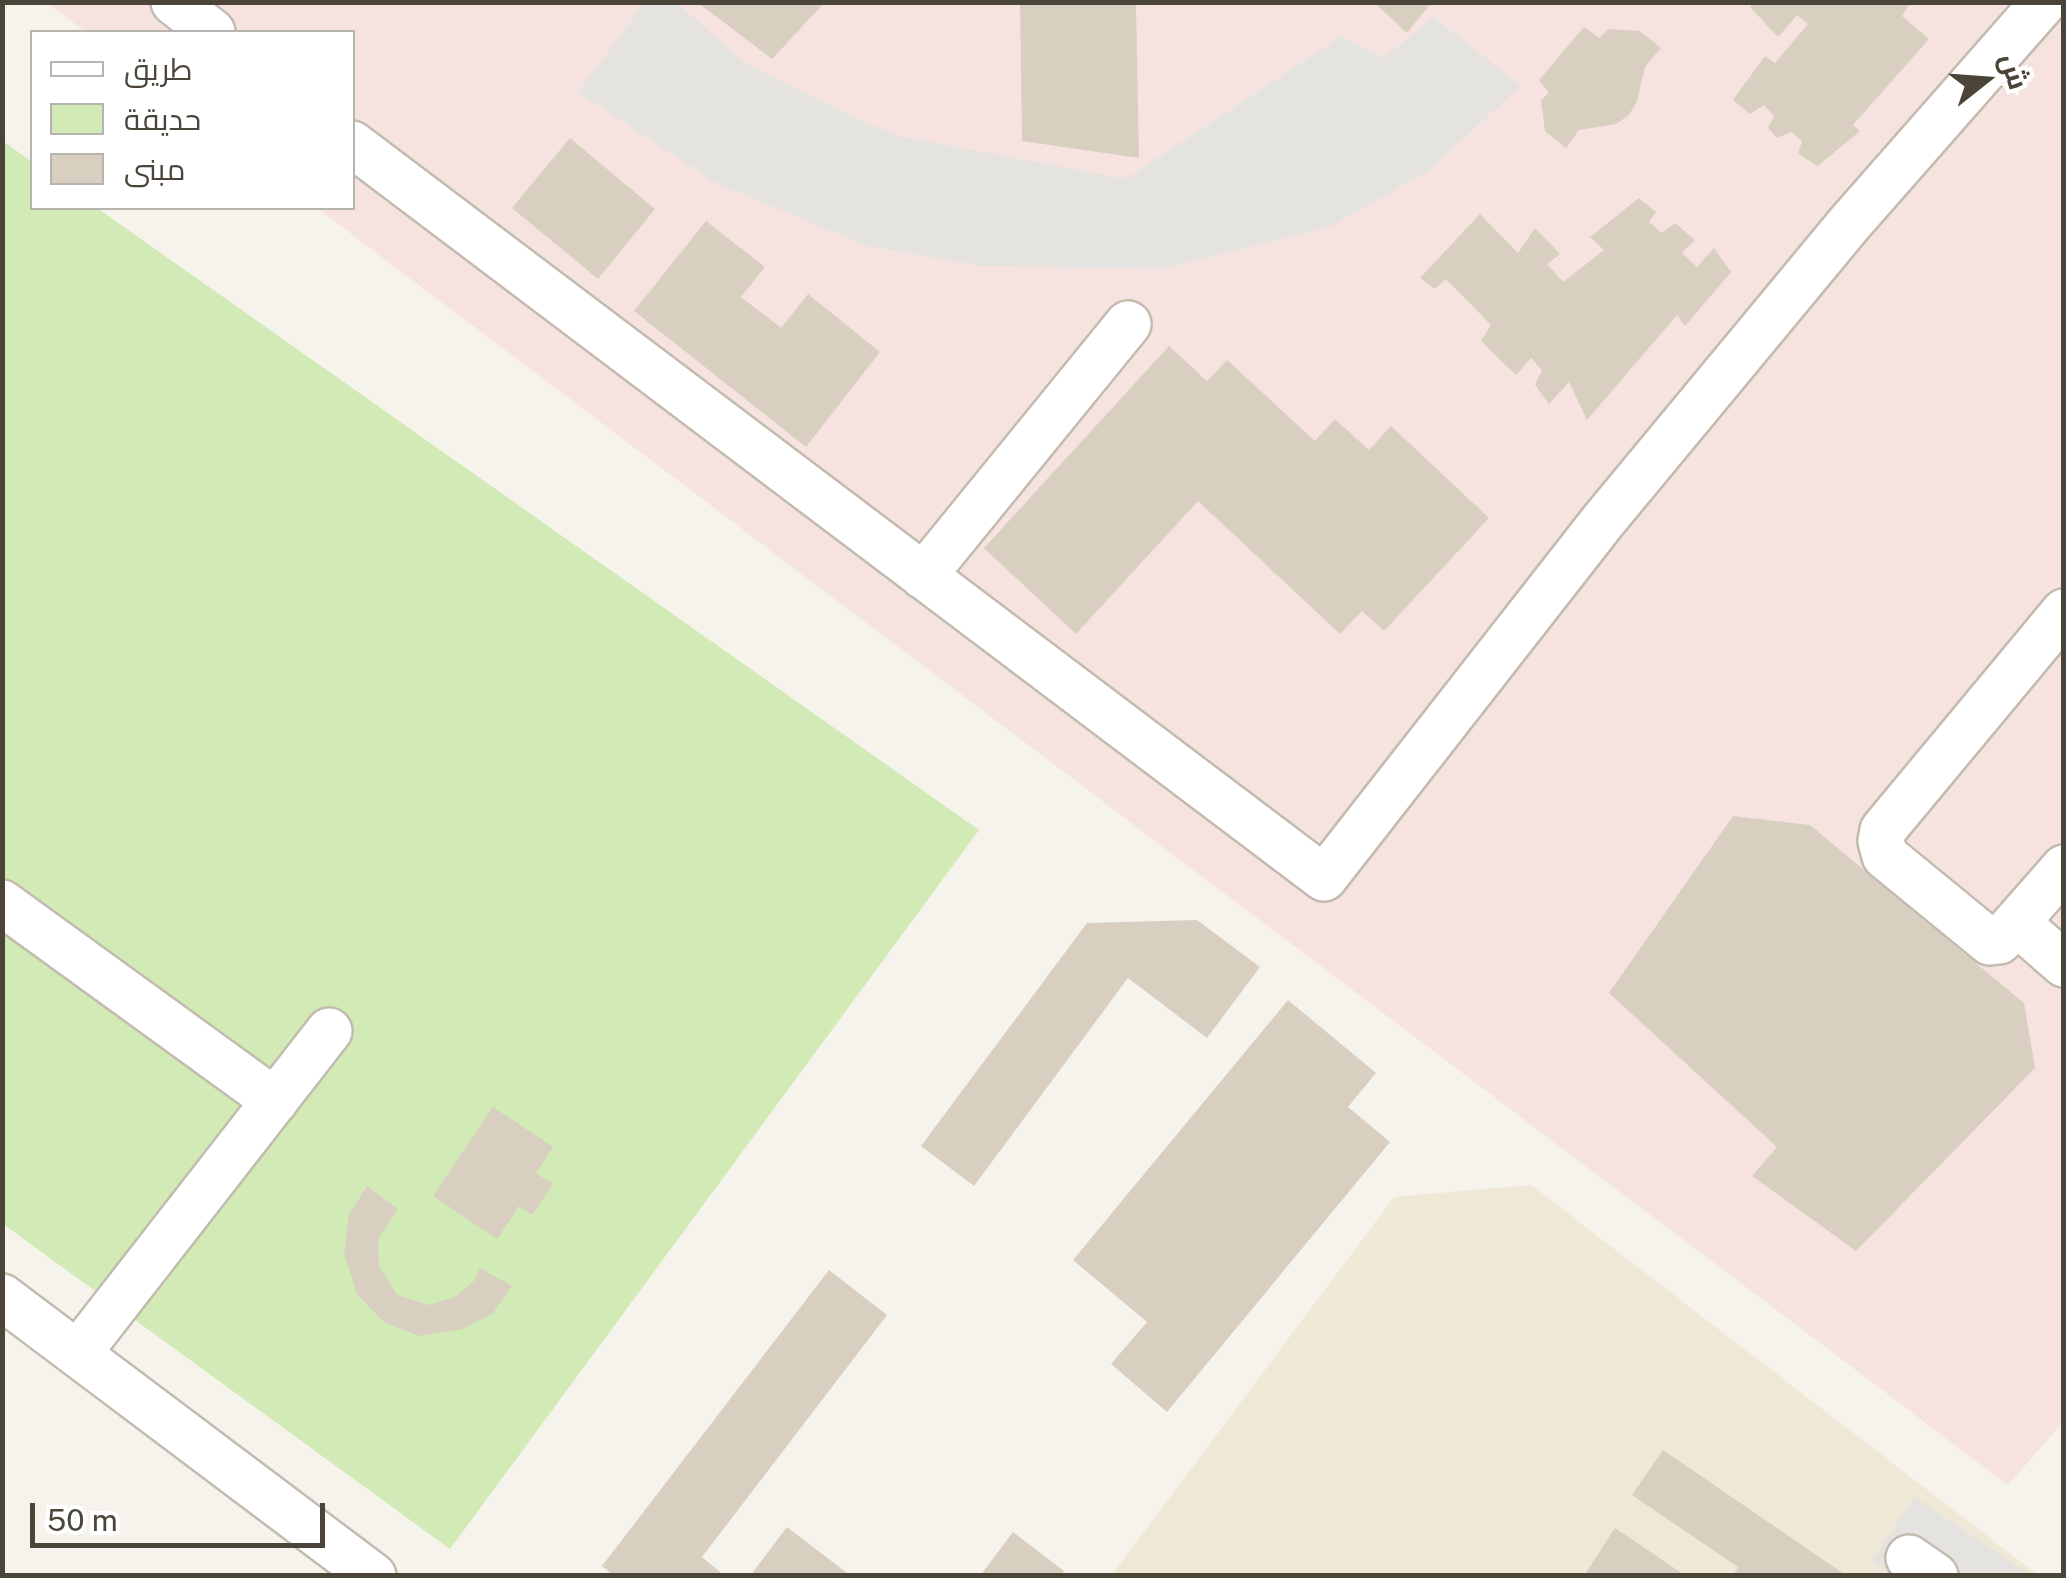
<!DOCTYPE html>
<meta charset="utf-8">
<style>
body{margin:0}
#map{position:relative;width:2066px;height:1578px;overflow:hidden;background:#f6f3ec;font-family:"Public Sans",Cairo,sans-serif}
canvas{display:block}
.frame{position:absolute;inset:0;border:5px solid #4b4439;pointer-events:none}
.legend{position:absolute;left:30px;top:30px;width:325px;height:180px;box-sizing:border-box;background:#fff;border:2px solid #b7b4b0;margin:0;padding:12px 18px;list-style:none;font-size:30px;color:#4b4439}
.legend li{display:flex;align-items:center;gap:20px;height:50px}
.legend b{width:50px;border:2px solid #b7b4b0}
.north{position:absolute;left:1936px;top:30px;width:100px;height:100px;-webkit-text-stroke:8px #fff;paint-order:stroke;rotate:73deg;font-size:28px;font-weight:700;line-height:40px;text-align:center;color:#4b4439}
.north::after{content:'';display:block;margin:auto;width:35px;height:45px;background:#4b4439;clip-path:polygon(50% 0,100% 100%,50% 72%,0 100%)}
.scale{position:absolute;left:30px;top:1503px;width:295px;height:45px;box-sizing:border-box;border:5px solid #4b4439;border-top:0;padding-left:12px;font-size:30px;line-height:35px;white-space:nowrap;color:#4b4439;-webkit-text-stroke:8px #fff;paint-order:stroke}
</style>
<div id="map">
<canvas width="2066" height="1578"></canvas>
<div class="frame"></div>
<ul class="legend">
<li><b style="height:12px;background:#fff"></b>طريق</li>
<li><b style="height:28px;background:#d2eab5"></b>حديقة</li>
<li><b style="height:28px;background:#d8cfc1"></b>مبنى</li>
</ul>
<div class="north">ش</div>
<div class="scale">50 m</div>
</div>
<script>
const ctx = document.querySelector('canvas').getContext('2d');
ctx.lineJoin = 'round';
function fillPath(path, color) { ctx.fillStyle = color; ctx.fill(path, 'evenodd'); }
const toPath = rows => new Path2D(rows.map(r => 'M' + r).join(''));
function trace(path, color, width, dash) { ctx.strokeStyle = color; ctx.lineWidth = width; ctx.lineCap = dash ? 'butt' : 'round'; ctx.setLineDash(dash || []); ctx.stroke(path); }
fillPath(toPath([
 [1531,1185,2038,1575,1111,1576,1394,1197]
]), '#efe8d6');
fillPath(toPath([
 [47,3,2063,3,2063,1422,2008,1485,317,208,352,208,352,32,86,32]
]), '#f6e3e0');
fillPath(toPath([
 [3,141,32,162,32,208,97,208,979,830,450,1549,3,1224]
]), '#d2eab5');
fillPath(toPath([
 [644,3,677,3,748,65,893,135,1126,179,1341,36,1383,58,1434,17,1521,86,1428,171,1330,227,1162,269,982,266,867,246,716,183,578,92],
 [1915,1497,2030,1575,1893,1575,1871,1561]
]), '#e5e3e0');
fillPath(toPath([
 [697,2,825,2,772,59],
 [1020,2,1136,2,1139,158,1022,141],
 [1374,2,1432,2,1407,33],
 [1753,2,1911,2,1902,16,1929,39,1853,125,1860,131,1818,166,1798,154,1802,141,1791,132,1777,138,1768,128,1774,116,1764,105,1750,114,1733,100,1765,56,1775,63,1808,24,1797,15,1778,37,1750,7],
 [1584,27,1599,38,1608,29,1640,31,1661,48,1645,67,1637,101,1629,115,1616,124,1579,130,1566,148,1545,131,1541,100,1549,93,1539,80],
 [570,138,655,209,598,279,512,208],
 [1639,198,1656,212,1649,222,1662,233,1675,223,1695,240,1682,253,1697,267,1714,248,1731,272,1685,326,1677,315,1587,420,1569,382,1549,404,1535,385,1542,370,1531,358,1516,375,1481,341,1491,325,1446,279,1435,289,1420,278,1480,214,1518,253,1535,228,1560,254,1547,264,1563,282,1604,250,1590,237],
 [706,221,765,267,741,297,781,328,808,294,880,352,806,447,634,311],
 [1169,346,1207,381,1227,360,1315,441,1335,419,1369,450,1391,426,1489,518,1384,631,1362,611,1340,634,1198,501,1076,634,984,548],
 [1733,816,1810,825,2024,1003,2035,1068,1856,1251,1752,1176,1777,1147,1609,993],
 [1197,920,1260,967,1207,1038,1128,978,974,1186,921,1146,1087,923],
 [1288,1000,1376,1073,1348,1107,1390,1142,1167,1412,1111,1364,1147,1322,1073,1260],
 [493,1107,553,1147,536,1173,553,1184,532,1215,519,1206,497,1239,433,1196],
 [367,1186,398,1209,378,1239,379,1266,397,1295,429,1305,455,1297,474,1281,480,1268,512,1286,493,1313,462,1329,419,1336,384,1322,357,1294,344,1254,349,1215],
 [829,1270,887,1315,702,1557,725,1576,614,1576,602,1566],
 [1663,1450,1847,1576,1733,1576,1738,1567,1632,1495],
 [787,1527,851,1576,750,1576],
 [1615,1528,1686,1576,1584,1576],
 [1013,1532,1064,1571,1060,1576,980,1576]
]), '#d8cfc1');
const minor = toPath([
 [174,2,212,32],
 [352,144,1324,878,1603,521,1849,224,2044,2],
 [923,576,1128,324],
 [2064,612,1883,830,1881,841,1885,856,1990,942,1999,941,2006,934,2064,868],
 [2,903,275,1101],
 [2017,923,2064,964],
 [2,1297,373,1576],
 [79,1352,329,1031],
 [1909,1558,1935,1576]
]);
trace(minor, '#c2bbae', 50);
trace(minor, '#fff', 45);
</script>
